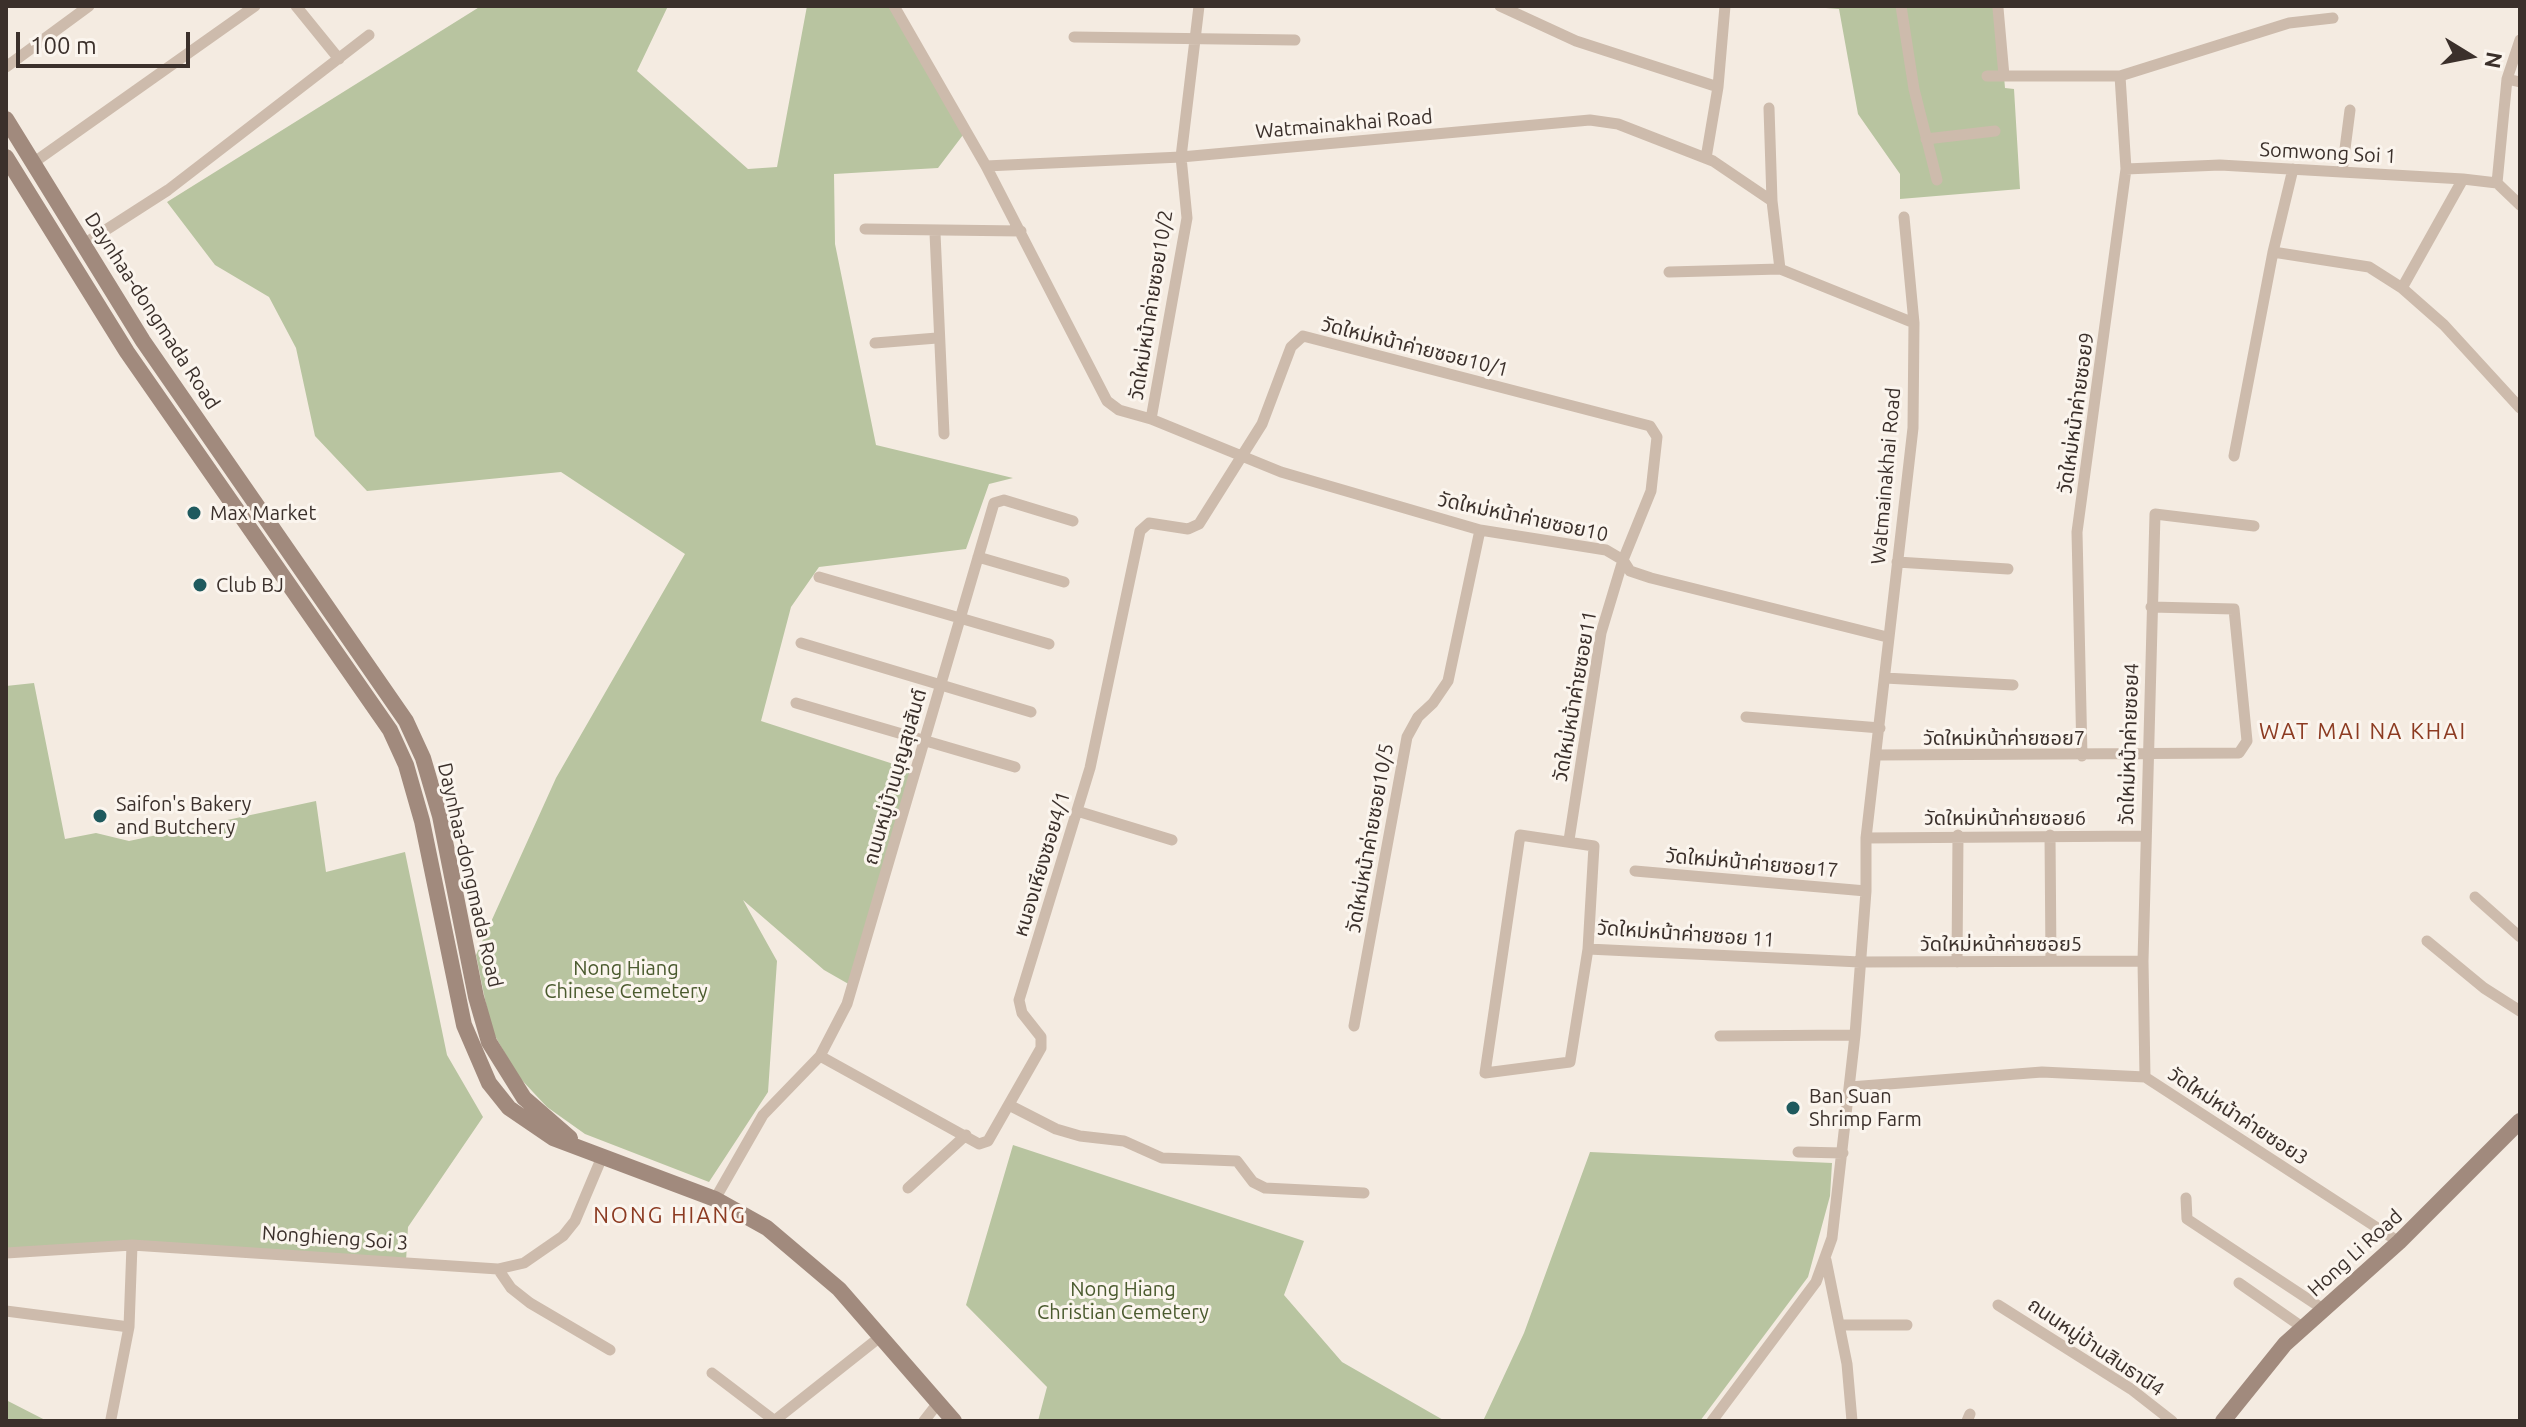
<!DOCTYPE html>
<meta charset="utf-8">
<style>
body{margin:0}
#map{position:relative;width:2526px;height:1427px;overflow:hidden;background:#f4ebe1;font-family:Ubuntu,sans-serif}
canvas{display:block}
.frame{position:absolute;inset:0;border:8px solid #3b302b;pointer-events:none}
.north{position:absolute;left:2430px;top:16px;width:80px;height:80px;-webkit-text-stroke:6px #fbf5ee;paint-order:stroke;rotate:100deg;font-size:22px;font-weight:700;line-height:32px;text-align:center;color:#3b302b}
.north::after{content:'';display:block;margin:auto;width:28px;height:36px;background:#3b302b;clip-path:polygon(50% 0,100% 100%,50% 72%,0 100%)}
.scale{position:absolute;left:16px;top:32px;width:174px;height:36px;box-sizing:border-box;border:4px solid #3b302b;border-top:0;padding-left:10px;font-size:24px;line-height:28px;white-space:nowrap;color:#3b302b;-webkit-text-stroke:6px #fbf5ee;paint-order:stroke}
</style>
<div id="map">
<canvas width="2526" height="1427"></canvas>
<div class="frame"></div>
<div class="north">N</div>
<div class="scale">100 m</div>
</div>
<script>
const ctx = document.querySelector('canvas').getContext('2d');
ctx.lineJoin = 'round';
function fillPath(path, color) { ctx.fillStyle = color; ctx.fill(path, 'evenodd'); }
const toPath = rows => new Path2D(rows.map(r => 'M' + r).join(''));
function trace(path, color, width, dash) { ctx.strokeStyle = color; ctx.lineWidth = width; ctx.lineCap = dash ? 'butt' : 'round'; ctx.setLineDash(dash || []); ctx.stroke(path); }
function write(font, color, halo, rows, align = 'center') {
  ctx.font = font + ' Ubuntu,"Noto Sans Thai",sans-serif'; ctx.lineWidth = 6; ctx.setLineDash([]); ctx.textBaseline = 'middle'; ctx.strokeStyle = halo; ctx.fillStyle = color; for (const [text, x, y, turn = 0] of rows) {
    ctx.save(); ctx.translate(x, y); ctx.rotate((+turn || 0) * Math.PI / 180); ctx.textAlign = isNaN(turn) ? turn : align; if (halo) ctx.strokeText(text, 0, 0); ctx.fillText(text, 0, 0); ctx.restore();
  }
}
fillPath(toPath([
 [481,6,668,6,637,71,748,169,777,167,807,6,894,6,966,131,938,168,834,174,835,244,876,445,1013,478,989,484,966,549,819,567,791,607,761,721,915,771,852,986,824,970,743,900,777,961,768,1092,709,1182,585,1134,547,1107,518,1076,491,1029,476,955,556,778,685,554,561,472,367,491,315,436,296,348,269,297,215,265,167,202],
 [1800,6,1998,6,2005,88,2014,89,2020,189,1900,199,1900,174,1858,114,1839,9],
 [34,683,65,839,96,833,129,841,316,801,326,872,405,852,447,1055,483,1117,408,1227,406,1261,121,1246,6,1253,6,686],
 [1013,1145,1304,1241,1284,1295,1342,1362,1445,1421,1038,1421,1047,1387,966,1305],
 [1590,1152,1832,1163,1830,1196,1808,1277,1700,1421,1483,1421,1524,1333],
 [6,1400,47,1421,6,1421]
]), '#b8c4a0');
trace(toPath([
 [296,6,339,59],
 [894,6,986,166,1107,401,1119,410,1151,419,1281,472,1480,530,1606,550,1623,560,1630,571,1651,578,1887,637],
 [1500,6,1576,41,1718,87],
 [1901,6,1914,89,1937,180],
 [1998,8,2004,76],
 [1074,37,1295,40],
 [6,67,89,6],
 [1987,76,2120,76,2289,23,2333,18],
 [2507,79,2520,82],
 [1769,108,1772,201],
 [1926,139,1995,131],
 [1706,158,1718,87,1725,6],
 [33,163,255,6],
 [986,166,1181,157,1590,120,1618,124,1713,161,1772,201,1780,269,1914,323,1913,428,1866,838,1866,891,1855,1035,1832,1238,1816,1282,1712,1421],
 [2126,169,2220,165,2463,179,2497,183,2520,205],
 [2293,169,2273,252,2369,267,2402,288,2444,325,2520,408],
 [2342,172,2350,110],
 [2497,183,2507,79,2520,40],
 [1904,217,1914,323],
 [865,229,1021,231],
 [935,233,944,434],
 [84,244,168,190,369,35],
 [1669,272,1780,269],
 [2402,288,2463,179],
 [875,343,937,338],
 [1151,419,1187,218,1181,157,1199,6],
 [2234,456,2273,252],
 [978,557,1064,582],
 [1897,562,2008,569],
 [819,577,1049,644],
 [801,643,1031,712],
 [1885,678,2013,685],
 [796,703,1015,767],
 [1746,717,1880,728],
 [1877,755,2239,753,2247,741,2234,609,2151,607],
 [2082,756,2077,532,2126,169,2120,76],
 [1077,811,1172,840],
 [2050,835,2051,961],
 [1866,838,2145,836],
 [1635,871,1866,891],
 [2475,897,2520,937],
 [2427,941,2484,988,2520,1011],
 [1588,949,1570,1062,1485,1073,1520,835,1594,846,1588,949,1860,962,2143,961],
 [1957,962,1958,835],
 [1354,1026,1407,737,1418,717,1433,703,1448,681,1480,530],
 [1720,1036,1855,1035],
 [820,1056,979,1144,988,1141,1041,1048,1041,1037,1022,1013,1019,1000,1090,768,1140,531,1149,523,1188,529,1199,524,1262,424,1291,347,1303,336,1650,426,1657,437,1651,491,1623,560,1601,633,1569,840],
 [2145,1077,2143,961,2155,514,2254,526],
 [1850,1087,2042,1072,2145,1077,2399,1242],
 [1009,1105,1056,1129,1080,1136,1124,1141,1162,1158,1237,1161,1253,1182,1265,1188,1364,1193],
 [1798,1152,1843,1153],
 [908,1188,966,1135],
 [2186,1198,2187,1219,2323,1309],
 [715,1199,763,1115,820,1056,847,1004,994,503,1004,500,1073,521],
 [6,1253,132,1245,498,1269,524,1263,563,1236,575,1221,602,1157],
 [1826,1260,1847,1364,1852,1421],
 [498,1269,511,1288,530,1303,610,1350],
 [2239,1283,2302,1327],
 [1998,1305,2131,1389,2172,1421],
 [6,1311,129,1327],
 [1840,1325,1907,1325],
 [712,1373,775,1421],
 [111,1419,129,1327,132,1245],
 [774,1421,880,1337],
 [924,1421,938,1403],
 [1967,1421,1970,1414]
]), '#cdbbac', 11);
trace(toPath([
 [6,119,143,341,406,721,423,758,440,816,476,997,489,1042,524,1098,570,1138],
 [6,157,127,352,390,730,406,765,422,821,464,1025,489,1083,509,1108,553,1138,715,1199,767,1228,839,1289,954,1421],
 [2223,1421,2285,1344,2399,1242,2520,1121]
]), '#a18a7d', 16);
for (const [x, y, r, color] of [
 [194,513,8,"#1f5a5e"],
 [200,585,8,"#1f5a5e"],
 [100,816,8,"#1f5a5e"],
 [1793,1108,8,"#1f5a5e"]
]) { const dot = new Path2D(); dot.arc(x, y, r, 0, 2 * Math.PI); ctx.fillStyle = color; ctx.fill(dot); trace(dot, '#fbf5ee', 3); }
write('20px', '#3b302b', '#fbf5ee', [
 ["Watmainakhai Road",1344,124,-5],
 ["Somwong Soi 1",2328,153,3],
 ["วัดใหม่หน้าค่ายซอย10/2",1151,305,-81],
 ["Daynhaa-dongmada Road",152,311,57],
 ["วัดใหม่หน้าค่ายซอย10/1",1415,347,14],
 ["วัดใหม่หน้าค่ายซอย9",2076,413,-82],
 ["Watmainakhai Road",1886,476,-85],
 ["วัดใหม่หน้าค่ายซอย10",1523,517,12],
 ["วัดใหม่หน้าค่ายซอย11",1575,696,-80],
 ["วัดใหม่หน้าค่ายซอย7",2004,738],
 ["วัดใหม่หน้าค่ายซอย4",2129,744,-88],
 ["ถนนหมู่บ้านบุญสุขสันต์",895,777,-74],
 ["วัดใหม่หน้าค่ายซอย6",2005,818],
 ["วัดใหม่หน้าค่ายซอย10/5",1370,838,-80],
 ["วัดใหม่หน้าค่ายซอย17",1752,863,5],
 ["หนองเหียงซอย4/1",1042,864,-73],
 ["Daynhaa-dongmada Road",470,875,77],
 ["วัดใหม่หน้าค่ายซอย 11",1686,934,4],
 ["วัดใหม่หน้าค่ายซอย5",2001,944],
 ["วัดใหม่หน้าค่ายซอย3",2238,1116,33],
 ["Nonghieng Soi 3",335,1238,4],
 ["Hong Li Road",2355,1253,-42],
 ["ถนนหมู่บ้านสินธานี4",2096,1347,34]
]);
write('20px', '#3b302b', '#fbf5ee', [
 ["Max Market",210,513],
 ["Club BJ",216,585],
 ["Saifon's Bakery",116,804],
 ["and Butchery",116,827],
 ["Ban Suan",1809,1096],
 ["Shrimp Farm",1809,1119]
], 'left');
write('20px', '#4a5a2e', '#fbf5ee', [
 ["Nong Hiang",626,968],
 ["Chinese Cemetery",626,991],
 ["Nong Hiang",1123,1289],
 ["Christian Cemetery",1123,1312]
]);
ctx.letterSpacing = '2px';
write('22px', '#8c3b22', '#fbf5ee', [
 ["WAT MAI NA KHAI",2363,732],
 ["NONG HIANG",670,1216]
]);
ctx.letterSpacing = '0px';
</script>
